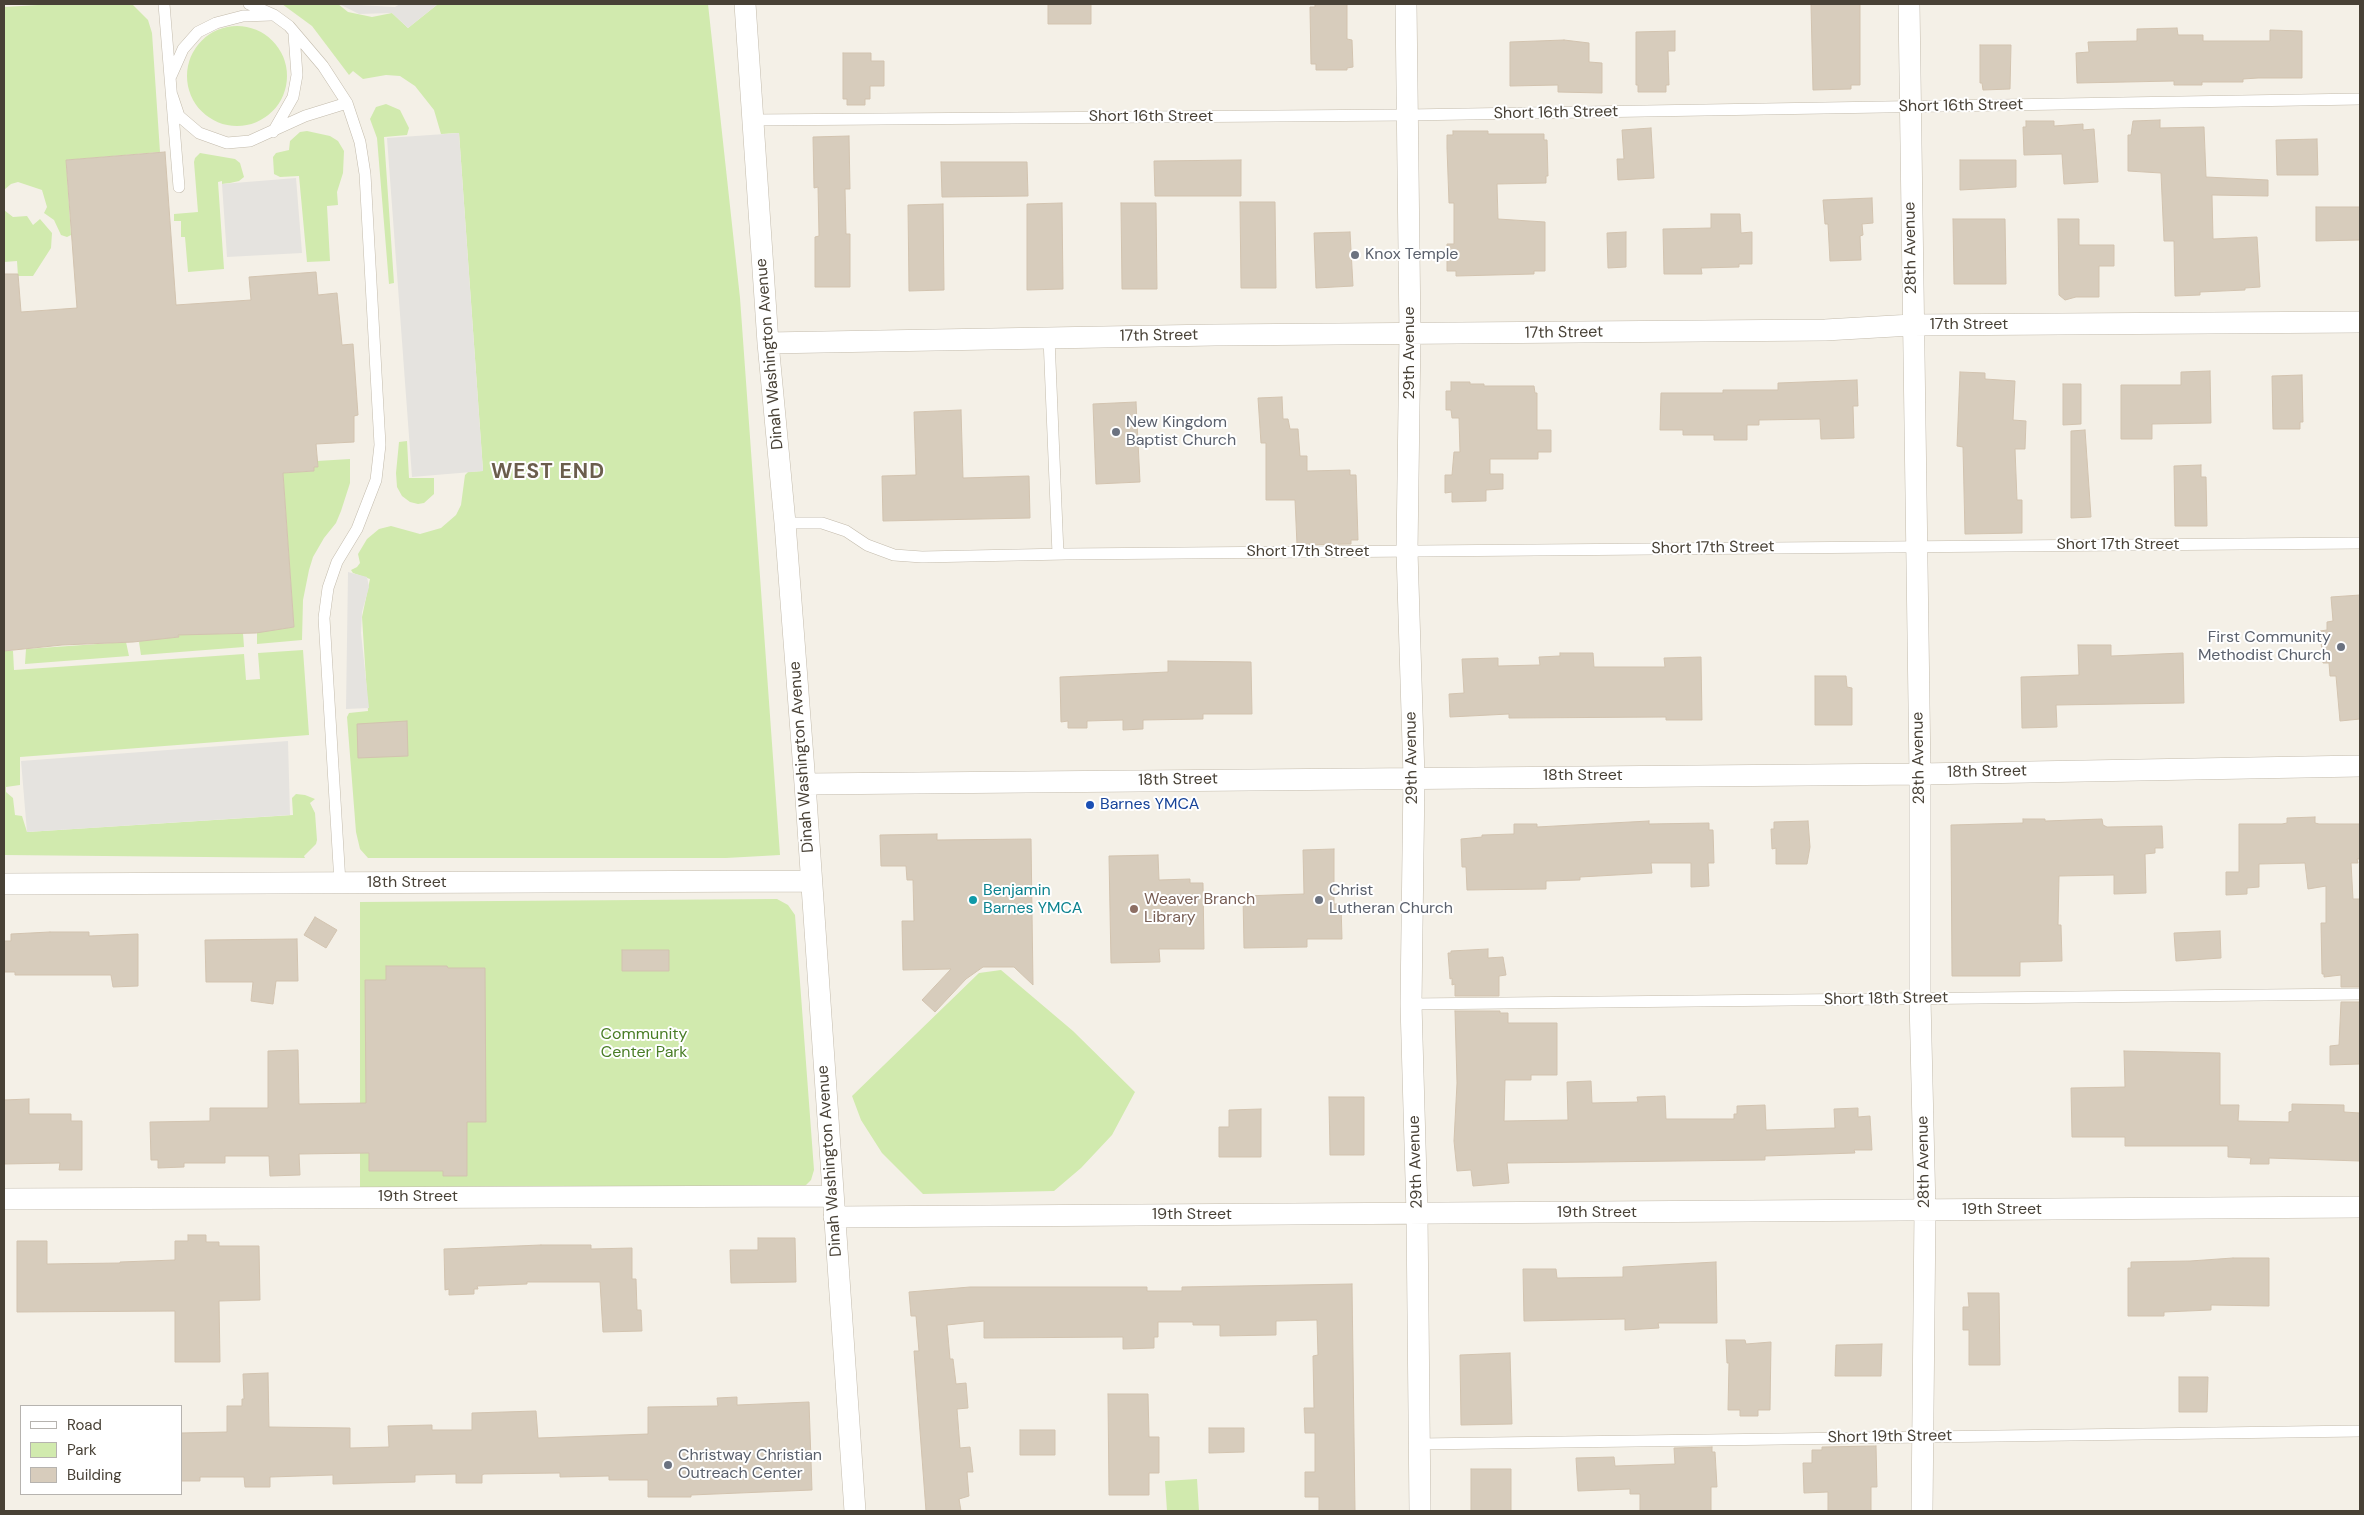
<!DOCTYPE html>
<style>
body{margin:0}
#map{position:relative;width:2364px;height:1515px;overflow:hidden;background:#f4f0e7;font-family:"DM Sans",sans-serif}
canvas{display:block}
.frame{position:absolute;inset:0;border:5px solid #484136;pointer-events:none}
.legend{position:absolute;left:20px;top:1405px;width:162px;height:90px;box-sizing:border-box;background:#fff;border:1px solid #b6b3af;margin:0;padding:6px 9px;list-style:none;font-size:15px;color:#484136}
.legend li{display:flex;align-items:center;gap:10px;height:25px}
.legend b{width:25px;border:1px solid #b6b3af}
</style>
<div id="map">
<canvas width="2364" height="1515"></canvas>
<div class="frame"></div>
<ul class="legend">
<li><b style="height:6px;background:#fff"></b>Road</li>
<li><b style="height:14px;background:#d1eaae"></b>Park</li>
<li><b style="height:14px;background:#d7ccbc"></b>Building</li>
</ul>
</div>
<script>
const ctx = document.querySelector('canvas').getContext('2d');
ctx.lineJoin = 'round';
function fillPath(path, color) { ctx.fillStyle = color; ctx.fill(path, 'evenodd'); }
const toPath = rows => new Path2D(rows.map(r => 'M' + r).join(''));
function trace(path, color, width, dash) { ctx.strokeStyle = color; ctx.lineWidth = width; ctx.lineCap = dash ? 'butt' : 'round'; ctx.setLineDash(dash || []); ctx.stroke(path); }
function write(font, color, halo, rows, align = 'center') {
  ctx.font = font + ' "DM Sans",sans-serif'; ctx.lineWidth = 4; ctx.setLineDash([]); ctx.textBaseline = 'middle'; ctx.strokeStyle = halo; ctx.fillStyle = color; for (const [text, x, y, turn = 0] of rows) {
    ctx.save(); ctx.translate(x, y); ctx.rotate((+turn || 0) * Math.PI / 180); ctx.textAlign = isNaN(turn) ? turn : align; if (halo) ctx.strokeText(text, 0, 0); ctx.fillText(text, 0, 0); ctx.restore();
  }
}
fillPath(toPath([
 [55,4,132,4,148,20,152,33,160,152,66,160,71,235,67,237,61,235,54,220,44,213,47,207,42,190,18,182,11,184,4,190,4,7],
 [282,4,338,4,348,12,372,17,392,13,408,28,438,4,708,4,740,298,780,855,726,858,368,858,360,849,356,832,347,717,349,713,368,711,362,617,370,579,353,573,351,570,357,567,360,563,358,554,367,539,379,529,391,526,420,534,441,528,456,515,461,505,465,475,468,472,483,471,459,133,441,134,434,110,415,86,400,76,386,75,363,79,353,71,349,75,312,26],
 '187 76a50 50 0 1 1 100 0a50 50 0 1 1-100 0Z',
 [386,104,400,110,409,128,407,135,384,137,394,283,389,284,377,138,370,119,376,107],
 [307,131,330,136,338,141,344,151,343,173,337,192,338,205,327,206,330,261,307,262,299,176,280,177,274,174,273,157,276,153,289,150,290,141,300,132],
 [200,153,235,159,240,163,244,177,239,181,230,183,222,184,222,181,218,182,224,269,188,272,185,237,181,237,181,221,174,221,174,214,198,212,194,162,195,158],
 [4,210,13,217,27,216,33,225,40,219,52,233,51,248,33,276,18,276,17,261,4,262],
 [407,441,409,478,434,478,434,494,424,503,418,504,410,502,402,496,397,487,396,473,399,442],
 [350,459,350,483,341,511,336,523,324,538,313,557,309,570,303,600,302,640,257,644,257,632,294,627,283,473,314,471,314,467,318,466,317,461],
 [167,491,206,634,243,633,244,647,141,655,139,642,141,640,179,637],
 [126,642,129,656,25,664,26,649],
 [303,650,309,735,20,757,20,785,6,787,6,792,13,798,15,815,22,816,27,832,293,815,292,798,296,794,305,795,315,799,310,803,315,813,317,840,316,844,304,856,305,858,4,855,4,651,13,651,14,670,244,654,246,680,260,679,258,653],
 [777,899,788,905,795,915,814,1170,811,1180,805,1186,360,1190,360,902],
 [1001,970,1073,1031,1135,1092,1112,1135,1081,1168,1054,1191,923,1194,882,1153,861,1120,852,1096,979,973],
 [1197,1479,1199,1511,1167,1511,1165,1481]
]), '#d1eaae');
fillPath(toPath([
 [339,4,395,7,400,4,438,4,408,28,392,13,359,14],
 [459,133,483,471,412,477,387,138],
 [296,178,302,253,227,257,222,184],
 [348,572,367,577,369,587,362,612,361,633,369,708,346,709],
 [288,741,290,815,27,832,21,761]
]), '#e5e3df');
const building = toPath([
 [1048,4,1091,4,1091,24,1048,24,1048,4],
 [1315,4,1347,4,1347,39,1352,40,1353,67,1347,68,1347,70,1316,70,1316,64,1311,64,1310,7,1315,7,1315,4],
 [1811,4,1860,4,1860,85,1851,85,1851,89,1813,90,1811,4],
 [2177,28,2178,35,2203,35,2203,41,2270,41,2270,30,2302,31,2302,78,2258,78,2243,79,2243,82,2202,82,2202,85,2174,85,2174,81,2077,83,2076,53,2089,52,2088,42,2137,41,2137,29,2177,28],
 [1675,31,1675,51,1668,51,1669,85,1666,85,1666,92,1638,92,1638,85,1636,85,1636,32,1675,31],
 [1564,40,1589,43,1589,62,1602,63,1602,93,1558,92,1558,85,1510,86,1510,42,1564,40],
 [1980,45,2011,45,2010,89,1983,90,1982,83,1980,83,1980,45],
 [843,53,871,53,871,61,884,61,884,86,870,86,870,99,865,99,865,105,847,105,847,99,843,99,843,53],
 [2160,120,2160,128,2204,127,2206,177,2268,180,2268,196,2212,195,2213,239,2257,237,2260,287,2245,288,2245,290,2200,292,2200,295,2175,296,2174,241,2164,241,2161,173,2128,171,2128,135,2131,135,2133,121,2160,120],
 [2026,121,2054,121,2054,126,2083,124,2083,130,2094,129,2098,182,2064,184,2062,154,2024,155,2023,127,2026,127,2026,121],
 [1651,128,1654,178,1618,180,1617,159,1624,159,1622,130,1651,128],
 [1453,131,1488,131,1488,134,1544,134,1544,140,1547,140,1548,176,1546,176,1546,183,1497,184,1498,219,1545,222,1545,271,1534,271,1534,274,1456,276,1456,271,1447,271,1447,244,1454,244,1454,203,1449,203,1447,148,1447,135,1453,135,1453,131],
 [849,136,850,189,845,189,846,234,850,234,850,287,815,287,815,237,819,236,818,187,814,188,813,137,849,136],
 [2317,139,2318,175,2277,175,2276,140,2317,139],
 [165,152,176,305,251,300,249,277,316,272,318,295,337,293,342,345,353,344,358,415,354,416,354,442,316,444,318,467,314,467,314,471,283,473,294,627,256,633,178,635,179,637,133,642,62,645,4,651,4,274,18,274,21,312,77,308,66,160,165,152],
 [1241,160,1241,196,1155,196,1154,161,1241,160],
 [1960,160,2016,160,2016,187,1960,190,1960,160],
 [941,162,1027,162,1028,196,942,197,941,162],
 [1872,198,1873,223,1862,224,1863,235,1860,236,1861,260,1830,261,1828,224,1825,224,1823,200,1872,198],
 [1240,202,1275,202,1276,288,1241,288,1240,202],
 [1062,203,1063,289,1027,290,1027,204,1062,203],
 [1121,203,1156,203,1157,289,1122,289,1121,203],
 [943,204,944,290,909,291,908,205,943,204],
 [2316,207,2360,207,2360,240,2316,241,2316,207],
 [1711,214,1740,214,1741,233,1752,232,1752,264,1739,264,1739,267,1701,268,1702,274,1664,274,1663,229,1711,228,1711,214],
 [1953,219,2005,219,2006,284,1954,284,1953,219],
 [2058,219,2079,219,2079,245,2114,245,2114,266,2099,266,2099,297,2076,297,2065,300,2059,295,2058,219],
 [1350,232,1353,286,1316,288,1314,233,1350,232],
 [1626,232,1626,267,1608,268,1607,233,1626,232],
 [2210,371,2211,423,2152,424,2152,439,2121,439,2121,385,2181,385,2181,372,2210,371],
 [1960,372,1985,373,1985,379,2015,381,2013,420,2026,421,2025,449,2015,449,2017,500,2022,500,2022,533,1965,534,1963,447,1957,446,1960,372],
 [2302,375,2303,422,2300,422,2300,429,2273,429,2272,376,2302,375],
 [1857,380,1858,406,1853,406,1854,438,1821,439,1820,419,1759,420,1759,425,1747,425,1747,440,1714,440,1714,435,1683,435,1683,430,1660,430,1661,393,1723,393,1723,390,1778,390,1778,383,1857,380],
 [1451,382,1470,382,1470,384,1484,384,1484,386,1534,386,1535,393,1537,393,1537,430,1551,430,1551,452,1538,452,1538,459,1490,459,1490,474,1503,474,1503,489,1486,490,1486,501,1452,502,1452,492,1445,493,1445,475,1452,475,1454,452,1460,452,1459,418,1452,418,1451,410,1446,410,1446,391,1451,391,1451,382],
 [2063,384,2081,384,2081,424,2063,425,2063,384],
 [1282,397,1283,419,1288,419,1290,429,1298,429,1300,456,1307,456,1307,471,1350,470,1350,475,1356,475,1358,540,1351,540,1351,544,1297,545,1295,500,1266,500,1266,443,1261,443,1258,398,1282,397],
 [1136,402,1140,482,1096,484,1093,404,1136,402],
 [961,410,963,478,1029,476,1030,518,883,521,882,476,916,475,914,412,961,410],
 [2085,430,2091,517,2071,518,2071,431,2085,430],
 [2201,465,2201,477,2206,477,2207,526,2175,526,2174,466,2201,465],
 [2360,595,2360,719,2340,721,2336,676,2330,676,2329,663,2323,663,2320,631,2327,630,2327,622,2333,621,2331,597,2360,595],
 [2078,645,2111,645,2111,656,2183,653,2184,703,2056,705,2057,727,2022,728,2021,677,2079,675,2078,645],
 [1560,653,1593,653,1594,667,1665,667,1664,658,1701,657,1702,720,1666,720,1666,717,1509,718,1509,714,1450,717,1449,694,1464,693,1462,659,1498,658,1498,666,1540,665,1539,657,1560,656,1560,653],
 [1168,661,1251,662,1252,714,1203,714,1203,719,1143,720,1143,729,1123,730,1123,720,1087,721,1087,728,1068,728,1068,721,1061,722,1060,677,1168,672,1168,661],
 [1815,676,1846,676,1847,687,1852,688,1852,725,1815,725,1815,676],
 [407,721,408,756,358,758,357,724,407,721],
 [2315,817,2315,823,2319,824,2360,824,2360,859,2357,859,2358,863,2351,863,2353,899,2360,899,2360,987,2341,987,2341,975,2324,977,2324,974,2322,974,2321,923,2326,923,2326,886,2308,889,2305,863,2259,864,2259,887,2247,888,2247,894,2226,895,2226,872,2239,872,2239,824,2282,824,2287,823,2287,818,2315,817],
 [2023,819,2045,819,2045,821,2102,819,2103,825,2107,827,2162,826,2163,848,2155,848,2155,853,2145,854,2146,893,2114,894,2114,875,2059,876,2058,925,2061,925,2062,961,2020,962,2020,976,1952,976,1951,825,2023,823,2023,819],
 [1649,821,1649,824,1709,823,1709,830,1713,830,1714,863,1708,863,1709,886,1691,887,1691,863,1651,863,1652,873,1580,877,1580,880,1546,881,1546,889,1467,890,1466,867,1462,867,1461,839,1482,837,1482,835,1514,834,1514,824,1537,824,1537,827,1649,821],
 [1808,821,1810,847,1807,864,1776,864,1776,848,1772,849,1771,829,1774,829,1774,822,1808,821],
 [937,834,937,840,1031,839,1033,985,1014,967,983,967,966,979,935,1012,922,1000,951,969,903,970,902,921,914,921,913,880,907,880,906,866,881,866,880,835,937,834],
 [1334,849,1334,904,1341,904,1342,939,1307,939,1307,947,1244,948,1243,896,1304,894,1303,850,1334,849],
 [1158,855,1159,880,1190,879,1190,883,1203,883,1204,949,1159,949,1160,962,1111,963,1109,856,1158,855],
 [315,917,337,930,326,948,304,935,315,917],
 [2220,931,2221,958,2176,961,2174,933,2220,931],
 [50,932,89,932,89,936,138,934,138,986,113,987,111,975,15,975,15,972,4,972,4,941,11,941,11,934,50,932],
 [297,939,298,981,276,981,273,1004,251,1001,253,982,206,982,205,940,297,939],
 [1488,949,1488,958,1503,957,1506,975,1499,976,1499,996,1455,996,1455,984,1452,985,1452,978,1450,979,1448,953,1451,953,1451,951,1488,949],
 [622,950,669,950,669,971,622,971,622,950],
 [386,966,447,966,448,968,485,968,486,1122,467,1122,467,1176,443,1176,443,1171,369,1171,369,1153,299,1154,300,1175,270,1176,269,1156,225,1156,225,1163,184,1163,184,1167,158,1168,158,1160,151,1160,150,1122,210,1121,210,1108,268,1108,268,1051,298,1050,299,1104,366,1103,365,980,386,980,386,966],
 [2360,1002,2360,1064,2330,1065,2330,1046,2339,1045,2341,1002,2360,1002],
 [1455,1011,1500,1011,1500,1013,1508,1013,1508,1023,1557,1023,1557,1075,1531,1075,1531,1080,1505,1080,1504,1121,1568,1120,1567,1082,1591,1081,1592,1103,1638,1102,1637,1097,1665,1096,1666,1119,1734,1119,1734,1114,1737,1114,1737,1106,1765,1105,1766,1130,1835,1128,1834,1109,1858,1108,1858,1117,1870,1116,1872,1150,1854,1150,1855,1153,1765,1156,1765,1160,1507,1163,1509,1183,1473,1186,1471,1170,1457,1171,1454,1141,1457,1083,1455,1011],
 [2124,1051,2220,1053,2220,1105,2239,1105,2238,1121,2289,1122,2289,1112,2292,1111,2292,1104,2344,1105,2344,1112,2360,1113,2360,1161,2269,1158,2269,1164,2250,1164,2251,1158,2228,1157,2228,1146,2125,1146,2125,1137,2072,1137,2071,1088,2125,1087,2124,1051],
 [1329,1097,1364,1097,1364,1155,1330,1155,1329,1097],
 [29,1099,29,1114,71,1114,71,1121,82,1121,82,1170,59,1170,60,1163,4,1164,4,1100,29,1099],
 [1261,1109,1261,1157,1219,1157,1219,1127,1229,1127,1229,1110,1261,1109],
 [188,1235,206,1235,206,1242,219,1242,219,1246,259,1246,260,1300,219,1301,220,1362,175,1362,175,1311,17,1312,17,1241,47,1241,47,1264,120,1263,120,1262,175,1260,175,1241,188,1241,188,1235],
 [758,1238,795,1238,796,1282,731,1283,730,1250,758,1250,758,1238],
 [541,1245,591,1245,591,1249,632,1248,632,1279,636,1279,637,1310,641,1310,642,1331,603,1332,600,1282,527,1282,527,1284,477,1286,478,1289,474,1289,474,1294,449,1295,449,1289,445,1290,444,1249,541,1245],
 [2233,1258,2269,1258,2269,1306,2211,1305,2211,1310,2164,1312,2164,1316,2128,1316,2128,1268,2131,1268,2131,1262,2190,1261,2233,1258],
 [1716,1262,1717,1323,1658,1323,1659,1328,1625,1330,1625,1319,1524,1321,1523,1269,1556,1269,1557,1278,1623,1277,1623,1267,1716,1262],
 [1352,1284,1355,1511,1319,1511,1319,1497,1305,1497,1305,1472,1315,1472,1315,1433,1305,1433,1304,1408,1314,1408,1313,1356,1318,1355,1317,1320,1276,1321,1276,1335,1220,1336,1220,1325,1193,1325,1193,1322,1158,1322,1158,1337,1154,1337,1154,1348,1123,1349,1123,1337,984,1338,984,1321,947,1325,950,1359,953,1359,956,1384,966,1383,968,1408,957,1409,960,1448,970,1447,973,1472,967,1472,969,1496,959,1499,961,1511,926,1511,914,1351,919,1351,916,1316,911,1316,909,1292,970,1287,1147,1287,1147,1291,1182,1291,1182,1287,1352,1284],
 [1968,1293,1999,1293,2000,1365,1969,1365,1969,1330,1963,1330,1963,1307,1969,1307,1968,1293],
 [1726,1340,1745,1340,1746,1344,1771,1342,1770,1410,1758,1410,1758,1416,1740,1416,1740,1410,1728,1410,1729,1363,1727,1363,1726,1340],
 [1882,1344,1881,1376,1835,1376,1836,1345,1882,1344],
 [1510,1353,1512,1424,1461,1425,1460,1355,1510,1353],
 [268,1373,269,1427,350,1428,350,1448,389,1447,388,1426,432,1425,432,1430,472,1430,472,1413,536,1411,538,1438,648,1434,648,1407,718,1406,717,1398,737,1397,737,1405,809,1402,812,1490,691,1495,691,1497,648,1497,648,1480,609,1480,609,1476,560,1477,560,1473,484,1474,482,1475,482,1483,456,1483,456,1474,415,1475,415,1482,370,1483,333,1484,333,1475,270,1477,270,1487,245,1487,244,1477,200,1477,200,1481,181,1481,181,1433,227,1432,227,1406,242,1406,242,1399,244,1399,243,1374,268,1373],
 [2179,1377,2208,1377,2207,1412,2179,1412,2179,1377],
 [1108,1394,1148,1394,1149,1437,1159,1437,1159,1473,1149,1473,1149,1495,1109,1495,1108,1394],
 [1209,1428,1244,1428,1244,1452,1209,1453,1209,1428],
 [1020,1430,1055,1430,1055,1455,1020,1455,1020,1430],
 [1876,1446,1877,1487,1871,1487,1871,1511,1828,1511,1828,1492,1804,1493,1803,1463,1812,1463,1812,1450,1822,1450,1822,1447,1876,1446],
 [1712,1447,1712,1452,1715,1452,1717,1487,1711,1487,1711,1511,1640,1511,1640,1494,1630,1494,1630,1489,1578,1491,1576,1458,1614,1457,1615,1466,1675,1464,1674,1448,1712,1447],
 [1471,1469,1511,1469,1511,1511,1471,1511,1471,1469]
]);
fillPath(building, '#d7ccbc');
trace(building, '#d2c3af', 1);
const service = toPath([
 [164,4,179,187],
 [249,4,274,15,289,26,323,66,347,103,360,142,365,174,380,445,376,480,357,529,337,562,328,588,324,618,340,883],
 [171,76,183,49,198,32,216,23,243,16,271,15],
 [172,95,179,116,199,133,227,143,250,141,305,116,347,103],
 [752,120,1408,115,2360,99],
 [273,132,293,97,297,75,294,34],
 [1049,338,1058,554],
 [785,523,822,523,846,531,867,545,894,555,922,557,1066,554,2360,543],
 [1411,1004,2360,994],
 [1419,1444,2360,1431]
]);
const minor = toPath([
 [745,4,768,343,785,523,805,784,855,1511],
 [1406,4,1410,334,1407,551,1414,777,1411,1004,1417,1214,1420,1511],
 [1909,4,1920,774,1920,999,1925,1210,1922,1511],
 [768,343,1215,335,1825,330,1912,325,2360,322],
 [805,784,1920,774,2360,766],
 [4,884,811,881],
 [4,1199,833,1196],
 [834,1217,2360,1207]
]);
trace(service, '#c3bbac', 12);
trace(minor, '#c3bbac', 22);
trace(service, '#fff', 11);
trace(minor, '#fff', 21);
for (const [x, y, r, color] of [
 [1355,255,5,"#6b7280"],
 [1116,432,5,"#6b7280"],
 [2341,647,5,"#6b7280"],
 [1090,805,5,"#1a4fb4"],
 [973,900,5,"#0f9aa8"],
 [1319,900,5,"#6b7280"],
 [1134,909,5,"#8d6e63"],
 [668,1465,5,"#6b7280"]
]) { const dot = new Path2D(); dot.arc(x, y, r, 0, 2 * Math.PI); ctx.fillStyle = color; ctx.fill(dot); trace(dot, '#fff', 2); }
write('16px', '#484136', '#fff', [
 ["Short 16th Street",1961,106,-1],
 ["Short 16th Street",1556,113,-1],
 ["Short 16th Street",1151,117],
 ["28th Avenue",1911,248,-91],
 ["17th Street",1969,325],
 ["17th Street",1564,333,-1],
 ["17th Street",1159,336,-1],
 ["29th Avenue",1410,353,-90],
 ["Dinah Washington Avenue",770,354,-95],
 ["Short 17th Street",2118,545],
 ["Short 17th Street",1713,548,-1],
 ["Short 17th Street",1308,552],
 ["Dinah Washington Avenue",802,757,-94],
 ["29th Avenue",1412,758,-91],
 ["28th Avenue",1919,758,-91],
 ["18th Street",1987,772,-1],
 ["18th Street",1583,776],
 ["18th Street",1178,780,-1],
 ["18th Street",407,883],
 ["Short 18th Street",1886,999,-1],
 ["Dinah Washington Avenue",830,1161,-94],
 ["29th Avenue",1416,1162,-92],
 ["28th Avenue",1924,1162,-91],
 ["19th Street",418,1197],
 ["19th Street",2002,1210],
 ["19th Street",1597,1213],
 ["19th Street",1192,1215],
 ["Short 19th Street",1890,1437,-1]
]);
write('16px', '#5b616d', '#fff', [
 ["Knox Temple",1365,255],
 ["New Kingdom",1126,423],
 ["Baptist Church",1126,441],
 ["First Community",2331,638,"right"],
 ["Methodist Church",2331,656,"right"],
 ["Christ",1329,891],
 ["Lutheran Church",1329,909],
 ["Christway Christian",678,1456],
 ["Outreach Center",678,1474]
], 'left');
write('16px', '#164399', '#fff', [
 ["Barnes YMCA",1100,805]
], 'left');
write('16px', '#0d838f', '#fff', [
 ["Benjamin",983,891],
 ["Barnes YMCA",983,909]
], 'left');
write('16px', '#785e54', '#fff', [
 ["Weaver Branch",1144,900],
 ["Library",1144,918]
], 'left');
write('16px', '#497d26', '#fff', [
 ["Community",644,1035],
 ["Center Park",644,1053]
]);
ctx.letterSpacing = '1px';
write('bold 21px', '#6b5e4d', '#fff', [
 ["WEST END",548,472]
]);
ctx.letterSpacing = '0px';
</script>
